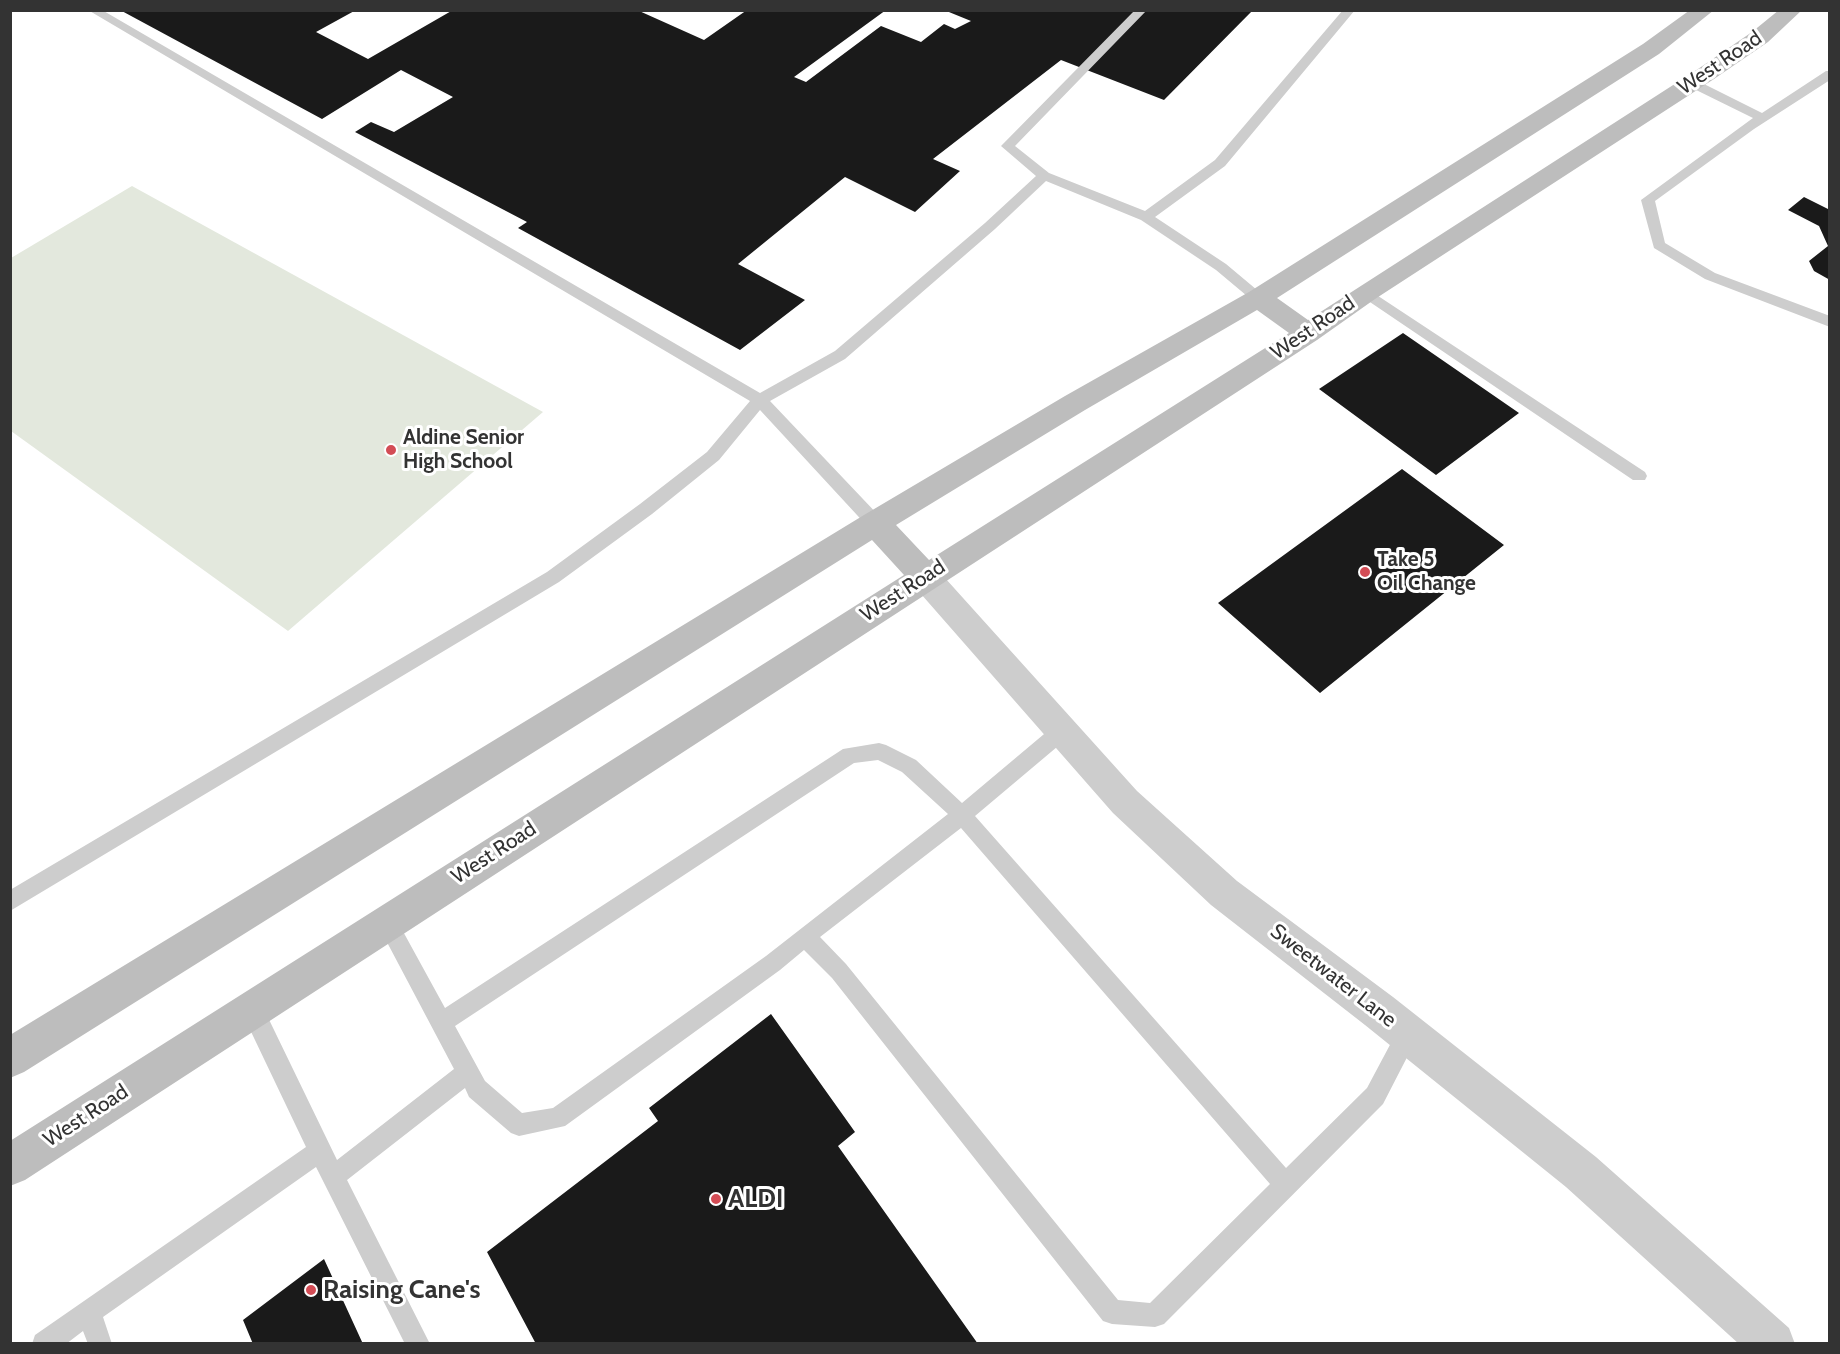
<!DOCTYPE html>
<style>
body{margin:0}
#map{position:relative;width:1840px;height:1354px;overflow:hidden;background:#fff;font-family:Cabin,sans-serif}
canvas{display:block}
.frame{position:absolute;inset:0;border:12px solid #333;pointer-events:none}
</style>
<div id="map">
<canvas width="1840" height="1354"></canvas>
<div class="frame"></div>
</div>
<script>
const ctx = document.querySelector('canvas').getContext('2d');
ctx.lineJoin = 'round';
function fillPath(path, color) { ctx.fillStyle = color; ctx.fill(path, 'evenodd'); }
const toPath = rows => new Path2D(rows.map(r => 'M' + r).join(''));
function trace(path, color, width, dash) { ctx.strokeStyle = color; ctx.lineWidth = width; ctx.lineCap = dash ? 'butt' : 'round'; ctx.setLineDash(dash || []); ctx.stroke(path); }
function write(font, color, halo, rows, align = 'center') {
  ctx.font = font + ' Cabin,sans-serif'; ctx.lineWidth = 6; ctx.setLineDash([]); ctx.textBaseline = 'middle'; ctx.strokeStyle = halo; ctx.fillStyle = color; for (const [text, x, y, turn = 0] of rows) {
    ctx.save(); ctx.translate(x, y); ctx.rotate((+turn || 0) * Math.PI / 180); ctx.textAlign = isNaN(turn) ? turn : align; if (halo) ctx.strokeText(text, 0, 0); ctx.fillText(text, 0, 0); ctx.restore();
  }
}
fillPath(toPath([
 [132,186,543,412,288,631,11,431,11,258]
]), '#e3e8dd');
fillPath(toPath([
 [120,10,356,10,316,32,368,59,453,10,637,10,704,40,747,10,886,10,794,77,806,82,881,26,921,42,944,24,955,29,971,21,944,10,1253,10,1164,100,1061,60,933,159,960,171,915,212,845,177,738,264,805,300,740,350,518,228,527,222,355,132,371,122,394,132,453,97,401,70,322,119],
 [1804,197,1830,210,1830,280,1814,271,1809,261,1828,246,1819,226,1788,210],
 [1403,333,1519,413,1436,475,1319,389],
 [1402,469,1504,545,1320,693,1218,603],
 [771,1014,855,1132,838,1146,978,1344,536,1344,487,1252,658,1121,649,1108],
 [324,1259,363,1344,253,1344,243,1320]
]), '#1a1a1a');
fillPath(toPath([
 [88,10,102,10,760,393,835,351,985,223,1036,176,1001,146,1135,10,1147,10,1015,146,1049,173,1145,211,1215,160,1343,10,1355,10,1225,166,1155,217,1226,264,1263,295,1265,298,1263,301,1253,301,1216,270,1141,220,1046,181,995,229,845,359,770,401,881,518,883,523,881,528,875,529,869,528,760,410,719,460,652,514,559,582,10,911,10,890,547,572,640,504,707,452,750,401,88,10],
 [1826,71,1830,71,1830,80,1754,129,1655,201,1665,243,1715,273,1830,316,1830,327,1705,279,1654,248,1641,200,1753,118,1688,86,1688,80,1696,80,1762,113,1826,71],
 [1366,288,1645,472,1647,476,1645,480,1633,480,1361,296,1359,293,1366,288],
 [1063,722,1070,724,1072,730,1070,736,975,816,1286,1168,1367,1088,1400,1026,1408,1023,1416,1026,1419,1034,1383,1104,1164,1324,1155,1327,1112,1324,1103,1321,832,978,804,950,780,970,565,1126,519,1136,511,1133,469,1097,465,1088,347,1180,430,1344,405,1344,316,1167,103,1317,112,1344,88,1344,83,1331,66,1344,32,1344,35,1335,306,1147,244,1017,241,1009,244,1001,252,998,260,1001,337,1160,454,1069,380,929,377,922,380,915,387,912,394,915,445,1008,843,749,879,743,886,745,916,760,962,803,1056,724,1063,722],
 [878,760,902,772,948,814,766,956,553,1108,522,1113,485,1081,455,1026,854,763,878,760],
 [961,828,1270,1184,1150,1303,1118,1300,846,964,820,937,961,828]
]), '#cdcdcd');
fillPath(toPath([
 [925,564,936,568,1137,791,1237,881,1393,997,1596,1157,1789,1328,1795,1344,1739,1344,1566,1187,1365,1025,1211,905,1113,813,914,586,909,577,914,568,925,564]
]), '#cdcdcd');
fillPath(toPath([
 [1690,10,1714,10,1659,54,1277,298,1308,320,1698,69,1752,32,1779,10,1802,10,1768,42,1714,79,1375,299,1317,340,25,1180,10,1186,10,1141,904,575,872,540,24,1072,10,1078,10,1035,864,515,1065,396,1249,292,1643,44,1690,10],
 [1257,310,1289,333,929,560,896,525,1085,410,1257,310]
]), '#bdbdbd');
for (const [x, y, r, color] of [
 [391,450,6,"#d34c55"],
 [1365,572,6,"#d34c55"],
 [716,1199,6,"#d34c55"],
 [311,1290,6,"#d34c55"]
]) { const dot = new Path2D(); dot.arc(x, y, r, 0, 2 * Math.PI); ctx.fillStyle = color; ctx.fill(dot); trace(dot, '#fff', 2); }
write('21px', '#333', '#fff', [
 ["West Road",1720,63,-34],
 ["West Road",1313,328,-34],
 ["West Road",903,591,-33],
 ["West Road",494,853,-33],
 ["Sweetwater Lane",1333,976,38],
 ["West Road",86,1116,-33]
]);
write('bold 21px', '#333', '#fff', [
 ["Aldine Senior",403,438],
 ["High School",403,462],
 ["Take 5",1377,560],
 ["Oil Change",1377,584]
], 'left');
write('bold 26px', '#333', '#fff', [
 ["ALDI",728,1199],
 ["Raising Cane's",323,1290]
], 'left');
</script>
